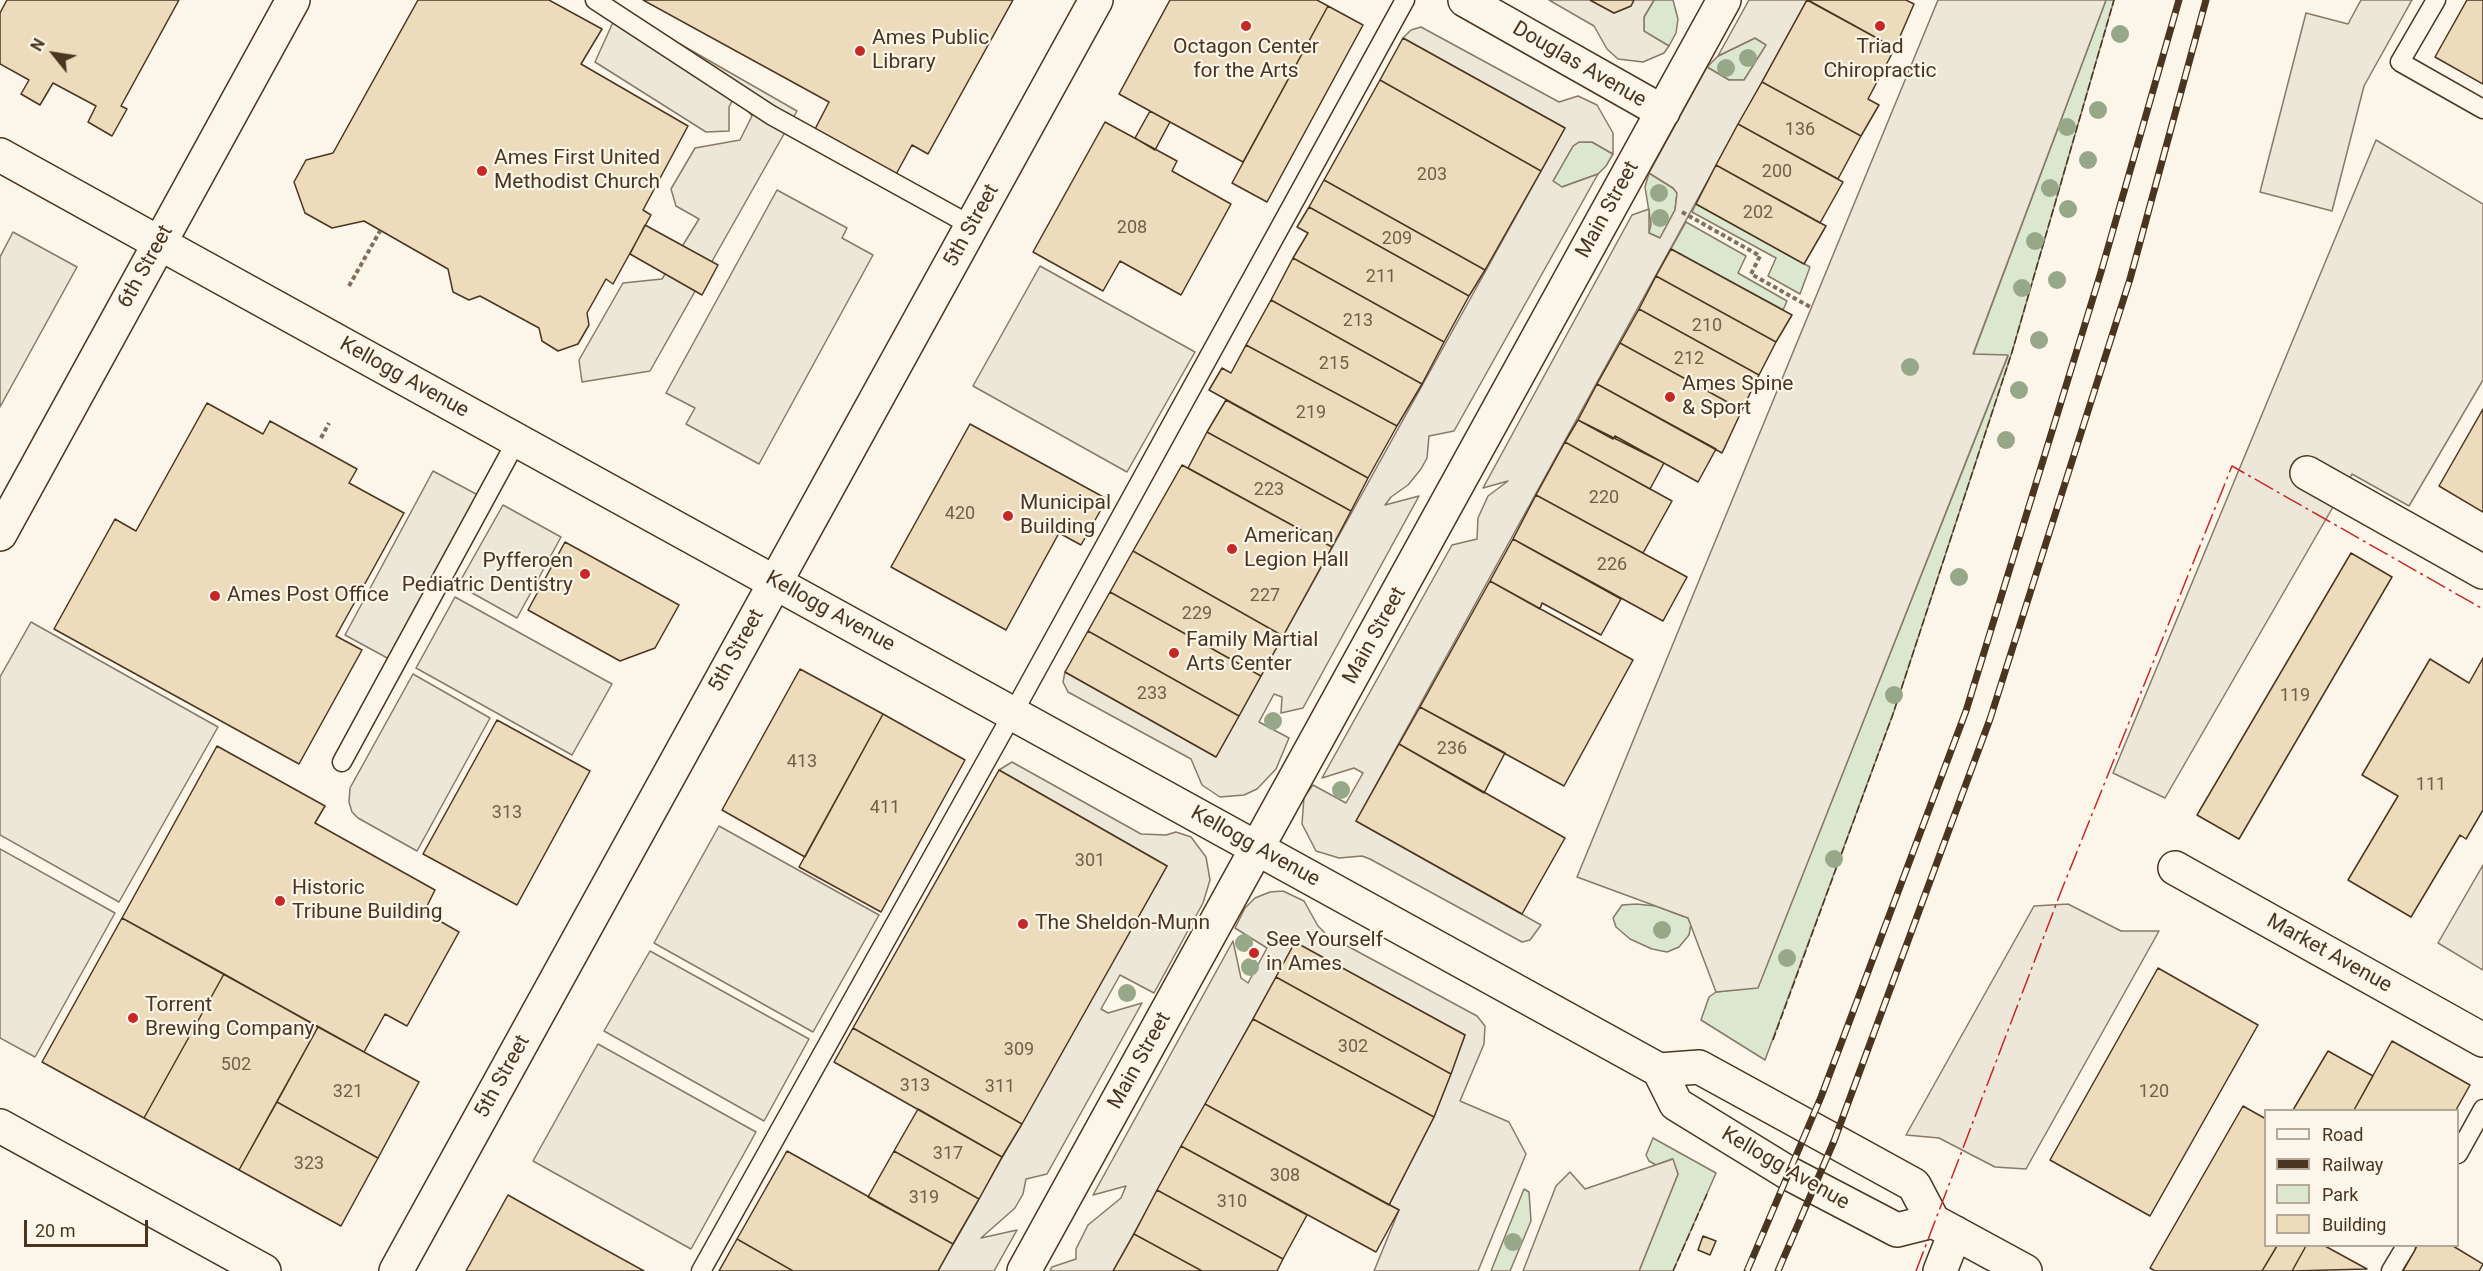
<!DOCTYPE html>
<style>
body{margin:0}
#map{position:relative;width:2483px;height:1271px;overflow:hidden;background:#fbf6e9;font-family:Roboto,sans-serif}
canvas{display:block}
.legend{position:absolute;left:2264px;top:1109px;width:195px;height:138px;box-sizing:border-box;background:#fbf6e9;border:2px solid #b4a999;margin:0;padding:8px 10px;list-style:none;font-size:18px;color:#4a3520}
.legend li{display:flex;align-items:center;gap:12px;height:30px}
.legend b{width:30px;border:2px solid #b4a999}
.north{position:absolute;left:24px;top:24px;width:60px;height:60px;-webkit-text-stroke:4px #fbf6e9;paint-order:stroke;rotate:300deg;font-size:16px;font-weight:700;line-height:24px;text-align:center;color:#4a3520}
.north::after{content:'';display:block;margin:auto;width:21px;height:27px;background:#4a3520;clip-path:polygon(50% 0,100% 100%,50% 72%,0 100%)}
.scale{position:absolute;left:24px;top:1220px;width:124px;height:27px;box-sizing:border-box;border:3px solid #4a3520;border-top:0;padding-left:8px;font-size:18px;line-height:21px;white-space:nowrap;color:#4a3520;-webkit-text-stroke:4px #fbf6e9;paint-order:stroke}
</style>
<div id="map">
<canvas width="2483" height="1271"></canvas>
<ul class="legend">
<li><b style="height:8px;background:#fbf6e9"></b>Road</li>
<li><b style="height:8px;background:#4a3520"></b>Railway</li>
<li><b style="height:16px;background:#dce7d0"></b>Park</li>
<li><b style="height:16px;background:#ecdcbc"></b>Building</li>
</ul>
<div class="north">N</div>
<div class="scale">20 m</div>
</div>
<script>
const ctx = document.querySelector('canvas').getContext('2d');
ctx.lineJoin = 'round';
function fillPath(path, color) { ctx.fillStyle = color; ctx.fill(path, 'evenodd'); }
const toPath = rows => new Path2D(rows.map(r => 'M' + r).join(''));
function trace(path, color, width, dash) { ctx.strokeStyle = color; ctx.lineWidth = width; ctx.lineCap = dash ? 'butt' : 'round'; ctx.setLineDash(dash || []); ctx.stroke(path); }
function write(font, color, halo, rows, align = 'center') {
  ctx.font = font + ' Roboto,sans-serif'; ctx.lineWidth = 4.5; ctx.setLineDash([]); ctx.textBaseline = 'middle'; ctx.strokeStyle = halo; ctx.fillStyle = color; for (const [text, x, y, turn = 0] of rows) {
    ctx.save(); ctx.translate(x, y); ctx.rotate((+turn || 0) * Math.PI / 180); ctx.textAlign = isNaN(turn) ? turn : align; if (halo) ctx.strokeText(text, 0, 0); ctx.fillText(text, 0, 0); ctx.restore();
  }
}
const green = toPath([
 [1654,0,1673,0,1678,19,1676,33,1669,46,1644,32,1644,17,1654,0],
 [2106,0,2114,0,2012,352,1893,714,1765,1060,1701,1020,1709,997,1716,992,1758,987,2008,356,1973,355,2106,0],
 [1755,38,1767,45,1744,80,1729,80,1707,67,1718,56,1755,38],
 [1579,142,1592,142,1613,154,1606,166,1598,174,1562,187,1553,181,1573,146,1579,142],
 [1649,173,1673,188,1677,193,1675,210,1660,238,1649,233,1651,224,1645,187,1649,173],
 [1696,204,1810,267,1800,294,1768,276,1776,258,1692,212,1696,204],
 [1686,222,1746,256,1738,273,1787,301,1783,310,1671,249,1686,222],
 [1636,904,1656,906,1688,918,1691,924,1689,935,1679,947,1667,952,1652,949,1630,939,1616,927,1613,918,1622,905,1636,904],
 [1653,1138,1716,1173,1673,1271,1639,1271,1678,1174,1672,1159,1656,1165,1649,1161,1646,1155,1653,1138],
 [1524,1189,1529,1192,1531,1221,1510,1271,1491,1271,1524,1189]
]);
fillPath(green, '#dce7d0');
trace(green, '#887966', 1.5);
const parking = toPath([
 [1549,0,1590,0,1614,13,1631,6,1634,0,1654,0,1644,17,1644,31,1669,46,1664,53,1643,62,1618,59,1607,49,1594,26,1549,0],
 [1749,0,1807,0,1356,821,1541,925,1530,940,1522,942,1370,859,1362,856,1339,858,1316,851,1302,824,1304,797,1313,785,1346,803,1363,773,1354,768,1322,778,1452,545,1477,539,1478,518,1488,496,1508,481,1483,488,1632,215,1649,209,1649,233,1660,238,1675,210,1677,193,1673,188,1649,173,1707,67,1729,80,1744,80,1766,45,1755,38,1718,56,1749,0],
 [1938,0,2106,0,1973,354,2008,355,1758,988,1716,992,1688,918,1577,877,1938,0],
 [2361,0,2412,0,2364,86,2332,211,2260,192,2306,13,2348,24,2361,0],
 [619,9,797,111,650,371,582,382,579,360,623,283,662,279,699,219,676,206,671,189,695,148,740,140,752,116,744,106,732,101,729,107,729,131,706,132,595,62,619,9],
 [1421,27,1559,102,1578,96,1597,105,1613,133,1613,154,1592,142,1579,142,1573,146,1553,181,1562,187,1598,174,1454,431,1429,436,1427,458,1421,469,1408,485,1391,497,1385,505,1419,496,1303,708,1281,713,1282,697,1274,694,1259,722,1289,738,1276,769,1257,789,1244,795,1220,797,1202,785,1191,759,1068,692,1063,682,1065,672,1216,757,1565,128,1403,38,1411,30,1421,27],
 [2376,140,2483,204,2483,380,2409,506,2352,474,2165,798,2113,773,2376,140],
 [777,190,847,228,842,238,873,255,759,464,686,424,695,408,666,393,777,190],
 [13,232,77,267,0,407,0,257,13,232],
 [1040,266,1195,352,1127,472,973,386,1040,266],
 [433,471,491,502,402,666,345,635,433,471],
 [503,505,561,537,517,618,458,585,503,505],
 [455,597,612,684,572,755,416,668,455,597],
 [31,622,218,727,119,902,0,835,0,677,31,622],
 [413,674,490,718,417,851,358,818,352,812,349,802,350,788,413,674],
 [1012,762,1141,834,1166,835,1176,832,1191,837,1206,857,1210,880,1203,903,1154,993,1120,975,1101,1009,1108,1013,1142,1003,1047,1174,1026,1179,1023,1194,1015,1208,981,1238,1017,1230,994,1271,938,1271,1167,866,999,770,1012,762],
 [719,826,879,915,813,1032,654,943,719,826],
 [0,849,115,913,35,1057,0,1038,0,849],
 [2483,865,2483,970,2438,943,2483,865],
 [1283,891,1304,901,1318,926,1327,935,1477,1016,1485,1026,1484,1044,1460,1101,1509,1122,1526,1154,1478,1271,1374,1271,1399,1210,1389,1205,1434,1117,1465,1035,1295,943,1113,1271,1050,1271,1052,1267,1076,1259,1076,1249,1088,1225,1121,1198,1126,1186,1093,1195,1233,941,1241,978,1248,983,1267,948,1235,928,1245,908,1255,898,1270,892,1283,891],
 [2068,904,2121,931,2159,931,2026,1169,1995,1167,1939,1138,1906,1135,2034,906,2068,904],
 [650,951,809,1039,764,1121,604,1031,650,951],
 [598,1044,756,1132,691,1249,533,1161,598,1044],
 [1673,1159,1678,1174,1639,1271,1523,1271,1556,1186,1570,1172,1585,1189,1673,1159]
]);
fillPath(parking, '#ede7d9');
trace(parking, '#887966', 1.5);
const building = toPath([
 [7,0,179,0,121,106,127,109,112,136,88,122,96,106,53,83,40,105,21,94,29,80,0,64,0,13,7,0],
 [418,0,549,0,602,29,581,64,688,126,643,210,651,215,613,284,606,279,587,313,589,325,578,344,558,351,542,341,539,328,480,296,469,300,453,292,448,269,364,221,332,228,305,213,294,182,306,160,333,153,418,0],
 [643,0,1013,0,928,154,912,145,894,178,813,133,829,102,643,0],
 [1170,0,1317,0,1328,6,1243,162,1119,94,1170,0],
 [1590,0,1634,0,1631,6,1614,13,1590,0],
 [1807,0,1895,48,1868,99,1879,105,1861,136,1762,82,1807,0],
 [1808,0,1906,0,1914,4,1895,48,1808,0],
 [2467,0,2483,0,2483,84,2435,57,2467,0],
 [1328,6,1363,25,1267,202,1232,183,1328,6],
 [1403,38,1565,128,1541,171,1380,80,1403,38],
 [1380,80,1541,171,1485,270,1324,180,1380,80],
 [1762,82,1861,136,1838,179,1738,124,1762,82],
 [1150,111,1170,122,1155,150,1135,138,1150,111],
 [1105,122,1177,161,1172,171,1231,204,1181,295,1120,261,1103,291,1033,252,1105,122],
 [1738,124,1843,182,1820,223,1716,165,1738,124],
 [1716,165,1826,226,1804,264,1696,204,1716,165],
 [1324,180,1485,270,1469,296,1309,207,1324,180],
 [1309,207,1469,296,1444,342,1293,258,1308,233,1297,227,1309,207],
 [645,225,718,265,702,295,630,254,645,225],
 [1671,249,1792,315,1776,342,1656,276,1671,249],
 [1293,258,1444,342,1422,384,1271,300,1293,258],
 [1656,276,1776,342,1759,375,1639,309,1656,276],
 [1271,300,1422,384,1397,426,1246,345,1271,300],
 [1639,309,1759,375,1742,410,1620,343,1639,309],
 [1620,343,1742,410,1722,453,1597,384,1620,343],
 [1246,345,1397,426,1368,478,1209,390,1222,368,1231,373,1246,345],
 [1597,384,1716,449,1698,482,1615,436,1613,439,1578,420,1597,384],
 [1226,400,1368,478,1351,511,1207,432,1226,400],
 [207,403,263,434,270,421,357,469,349,483,404,513,336,636,362,650,299,764,54,629,115,519,136,531,207,403],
 [2483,409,2483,512,2439,486,2483,409],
 [1578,420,1664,463,1650,489,1565,442,1578,420],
 [970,424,1107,499,1081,545,1059,533,1006,630,891,567,970,424],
 [1207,432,1351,511,1332,547,1188,468,1207,432],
 [1565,442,1672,501,1643,553,1536,495,1565,442],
 [1182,465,1332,547,1283,636,1133,551,1182,465],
 [1536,495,1687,577,1663,621,1513,539,1536,495],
 [1513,539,1621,599,1601,635,1542,603,1540,609,1490,581,1513,539],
 [565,542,679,605,655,648,620,661,528,610,565,542],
 [1133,551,1283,636,1261,676,1110,592,1133,551],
 [2351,553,2392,577,2239,839,2197,815,2351,553],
 [1490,581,1633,660,1564,786,1420,707,1490,581],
 [1110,592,1261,676,1239,716,1088,631,1110,592],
 [1088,631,1239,716,1216,757,1065,672,1088,631],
 [2483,658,2483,810,2466,839,2460,835,2411,917,2348,880,2398,796,2362,775,2430,659,2469,683,2483,658],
 [800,669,883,714,805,857,722,810,800,669],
 [1420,707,1505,753,1484,793,1399,744,1420,707],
 [883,714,965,760,881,912,799,867,883,714],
 [497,720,590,771,517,905,423,854,497,720],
 [1399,744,1565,838,1522,914,1356,821,1399,744],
 [217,746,325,806,315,823,435,890,424,912,459,932,407,1026,385,1014,364,1052,122,918,217,746],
 [999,770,1167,866,1022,1124,853,1028,999,770],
 [122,918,224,974,144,1118,42,1062,122,918],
 [1295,942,1465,1035,1451,1074,1276,977,1295,942],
 [2158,968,2258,1025,2150,1216,2050,1160,2158,968],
 [224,974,318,1027,239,1170,144,1118,224,974],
 [1276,977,1451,1074,1434,1117,1253,1019,1276,977],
 [1253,1019,1434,1117,1389,1205,1205,1104,1253,1019],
 [318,1027,419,1082,378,1158,277,1102,318,1027],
 [853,1028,1022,1124,1002,1157,834,1062,853,1028],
 [2392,1041,2470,1085,2456,1110,2354,1110,2392,1041],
 [2328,1051,2373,1076,2354,1110,2293,1110,2328,1051],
 [277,1102,378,1158,341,1226,239,1170,277,1102],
 [1205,1104,1399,1210,1376,1252,1181,1146,1205,1104],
 [2243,1106,2266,1119,2266,1246,2277,1246,2262,1271,2155,1271,2150,1268,2243,1106],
 [918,1109,1002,1157,979,1199,894,1151,918,1109],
 [1181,1146,1307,1215,1283,1259,1157,1190,1181,1146],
 [787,1151,953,1244,938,1271,793,1271,737,1239,787,1151],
 [894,1151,979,1199,953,1244,868,1197,894,1151],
 [1157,1190,1283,1259,1277,1271,1202,1271,1134,1234,1157,1190],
 [508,1195,586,1239,644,1271,466,1271,508,1195],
 [1134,1234,1202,1271,1113,1271,1134,1234],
 [1703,1236,1716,1241,1710,1255,1698,1250,1703,1236],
 [737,1239,793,1271,719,1271,737,1239],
 [2277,1246,2306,1246,2292,1271,2262,1271,2277,1246],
 [2306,1246,2325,1246,2367,1269,2292,1271,2306,1246],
 [2417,1246,2453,1246,2483,1264,2479,1271,2403,1271,2417,1246]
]);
fillPath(building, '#ecdcbc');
trace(building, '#4a3520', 1.5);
const lane = toPath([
 [595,0,771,115,972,226],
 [2436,0,2400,62,2483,109],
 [342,762,517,440],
 [2458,1154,2483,1109],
 [701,1271,1013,713,1405,0],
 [2391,1271,2406,1246]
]);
const street = toPath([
 [1465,0,1663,112],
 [0,155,159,243],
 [2307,473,2483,572],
 [2175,868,2483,1040],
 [0,1126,264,1271],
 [396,1271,1096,0],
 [1024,1271,1724,0],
 [1940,1271,1955,1233]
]);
const secondary = toPath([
 [159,243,1659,1070,1699,1067,1834,1141,1914,1185,1933,1221,2025,1271],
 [0,534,293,0],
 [1659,1070,1676,1104,1790,1174,1897,1230,1933,1221]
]);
trace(lane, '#4a3520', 21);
trace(street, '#4a3520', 36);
trace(secondary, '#4a3520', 36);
trace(toPath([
 [1682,212,1760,256,1751,274,1812,308],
 [349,286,380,231],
 [321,438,329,423]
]), '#7f6f5c', 4, [4.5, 3]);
trace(lane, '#fbf6e9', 18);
trace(street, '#fbf6e9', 33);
trace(secondary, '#fbf6e9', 33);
const rail = toPath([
 [1747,1271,1821,1097,1966,711,2101,272,2179,0],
 [1778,1271,1834,1141,1990,719,2130,279,2206,0]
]);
trace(rail, '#4a3520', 7);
trace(rail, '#fbf6e9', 4.5, [14]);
trace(toPath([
 [1773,1040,1893,714,2012,352,2114,0],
 [1673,1271,1707,1194]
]), '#4a3520', 1.5, [8, 3]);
trace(toPath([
 [1916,1271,2062,889,2232,466,2483,609]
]), '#c62828', 1.5, [21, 4.5, 3, 4.5]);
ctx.fillStyle = '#96a887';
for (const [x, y] of [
 [2120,34],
 [1748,58],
 [1726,68],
 [2098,110],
 [2067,127],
 [2088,160],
 [2050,188],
 [1659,193],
 [2068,209],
 [1660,218],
 [2035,241],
 [2057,280],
 [2022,288],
 [2039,340],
 [1910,367],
 [2019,390],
 [2006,440],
 [1959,577],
 [1894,695],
 [1273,721],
 [1341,790],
 [1834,859],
 [1662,930],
 [1244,943],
 [1787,958],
 [1250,967],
 [1127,993],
 [1513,1242]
]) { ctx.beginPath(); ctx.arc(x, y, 9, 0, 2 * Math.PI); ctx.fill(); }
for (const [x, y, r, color] of [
 [1246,26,6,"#c62828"],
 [1880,26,6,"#c62828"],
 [860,51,6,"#c62828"],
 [482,171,6,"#c62828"],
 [1670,397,6,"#c62828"],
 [1008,516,6,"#c62828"],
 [1232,549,6,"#c62828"],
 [585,574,6,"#c62828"],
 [215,596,6,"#c62828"],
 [1174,653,6,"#c62828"],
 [280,901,6,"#c62828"],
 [1023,924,6,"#c62828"],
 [1254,953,6,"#c62828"],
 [133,1018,6,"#c62828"]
]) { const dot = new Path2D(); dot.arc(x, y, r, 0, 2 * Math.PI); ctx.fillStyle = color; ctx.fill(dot); trace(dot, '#fbf6e9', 2); }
write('18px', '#725f47', null, [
 ["136",1800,130],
 ["200",1777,172],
 ["203",1432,175],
 ["202",1758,213],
 ["208",1132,228],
 ["209",1397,239],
 ["211",1381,277],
 ["213",1358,321],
 ["210",1707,326],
 ["212",1689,359],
 ["215",1334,364],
 ["219",1311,413],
 ["223",1269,490],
 ["220",1604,498],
 ["420",960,514],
 ["226",1612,565],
 ["227",1265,596],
 ["229",1197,614],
 ["233",1152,694],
 ["119",2295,696],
 ["236",1452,749],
 ["413",802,762],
 ["111",2431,785],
 ["411",885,808],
 ["313",507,813],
 ["301",1090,861],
 ["302",1353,1047],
 ["309",1019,1050],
 ["502",236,1065],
 ["313",915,1086],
 ["311",1000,1087],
 ["321",348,1092],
 ["120",2154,1092],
 ["317",948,1154],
 ["323",309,1164],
 ["308",1285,1176],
 ["319",924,1198],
 ["310",1232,1202]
]);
write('21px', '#4a3520', '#fbf6e9', [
 ["Ames Public",872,39],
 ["Library",872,63],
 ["Octagon Center",1246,48,"center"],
 ["for the Arts",1246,72,"center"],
 ["Triad",1880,48,"center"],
 ["Chiropractic",1880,72,"center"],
 ["Ames First United",494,159],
 ["Methodist Church",494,183],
 ["Ames Spine",1682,385],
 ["& Sport",1682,409],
 ["Municipal",1020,504],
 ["Building",1020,528],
 ["American",1244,537],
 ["Legion Hall",1244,561],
 ["Pyfferoen",573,562,"right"],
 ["Pediatric Dentistry",573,586,"right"],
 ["Ames Post Office",227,596],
 ["Family Martial",1186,641],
 ["Arts Center",1186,665],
 ["Historic",292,889],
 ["Tribune Building",292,913],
 ["The Sheldon-Munn",1035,924],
 ["See Yourself",1266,941],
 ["in Ames",1266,965],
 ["Torrent",145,1006],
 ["Brewing Company",145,1030]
], 'left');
write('21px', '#4a3520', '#fbf6e9', [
 ["Douglas Avenue",1579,65,30],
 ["Main Street",1608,210,-61],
 ["5th Street",972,226,-61],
 ["6th Street",146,267,-61],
 ["Kellogg Avenue",404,378,29],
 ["Kellogg Avenue",830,612,29],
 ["Main Street",1375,636,-61],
 ["5th Street",737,651,-61],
 ["Kellogg Avenue",1255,847,29],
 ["Market Avenue",2329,954,29],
 ["Main Street",1140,1061,-61],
 ["5th Street",503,1077,-61],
 ["Kellogg Avenue",1785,1169,30]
]);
</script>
